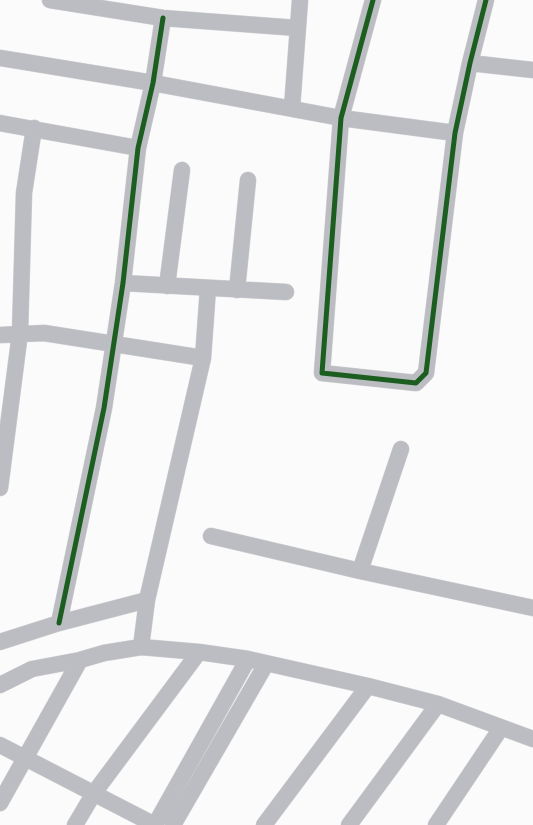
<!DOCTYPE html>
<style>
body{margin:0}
canvas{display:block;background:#fbfbfc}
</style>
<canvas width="533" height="825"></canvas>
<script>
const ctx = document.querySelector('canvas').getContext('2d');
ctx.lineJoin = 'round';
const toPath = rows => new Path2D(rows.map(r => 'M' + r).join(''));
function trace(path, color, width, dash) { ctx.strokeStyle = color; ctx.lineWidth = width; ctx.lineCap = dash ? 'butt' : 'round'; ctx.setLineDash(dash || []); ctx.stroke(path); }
const minor = toPath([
 [50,0,163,18,297,28],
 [373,0,341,118,322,373,416,383,426,373,455,133,470,63,486,0],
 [0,58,153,83,341,118,455,133],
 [470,63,533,70],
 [292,108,300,0],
 [0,123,138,148],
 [123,283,286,292],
 [167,286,182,170],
 [237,290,248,180],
 [0,335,44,333,203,358],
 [0,488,20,333,24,193,34,128],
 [211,536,360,571,533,608],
 [360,571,401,449],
 [59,623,104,408,123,283,138,148,153,83,163,18],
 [0,642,59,623,147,600],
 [141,647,147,600,203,358,208,288],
 [0,685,32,669,80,660,104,653,141,647,199,652,248,659,368,686,438,704,533,739],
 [0,745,155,825],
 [0,803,80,660],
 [75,825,94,793,199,652],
 [155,825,248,659],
 [173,825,266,664],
 [264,825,368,686],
 [349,825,438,704],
 [436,825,501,728]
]);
trace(minor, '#d5d5d7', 17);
trace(minor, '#bcbdc2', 16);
trace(toPath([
 [373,0,341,118,322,373,416,383,426,373,455,133,470,63,486,0],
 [59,623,104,408,123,283,138,148,153,83,163,18]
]), '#1b5e20', 5);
</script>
